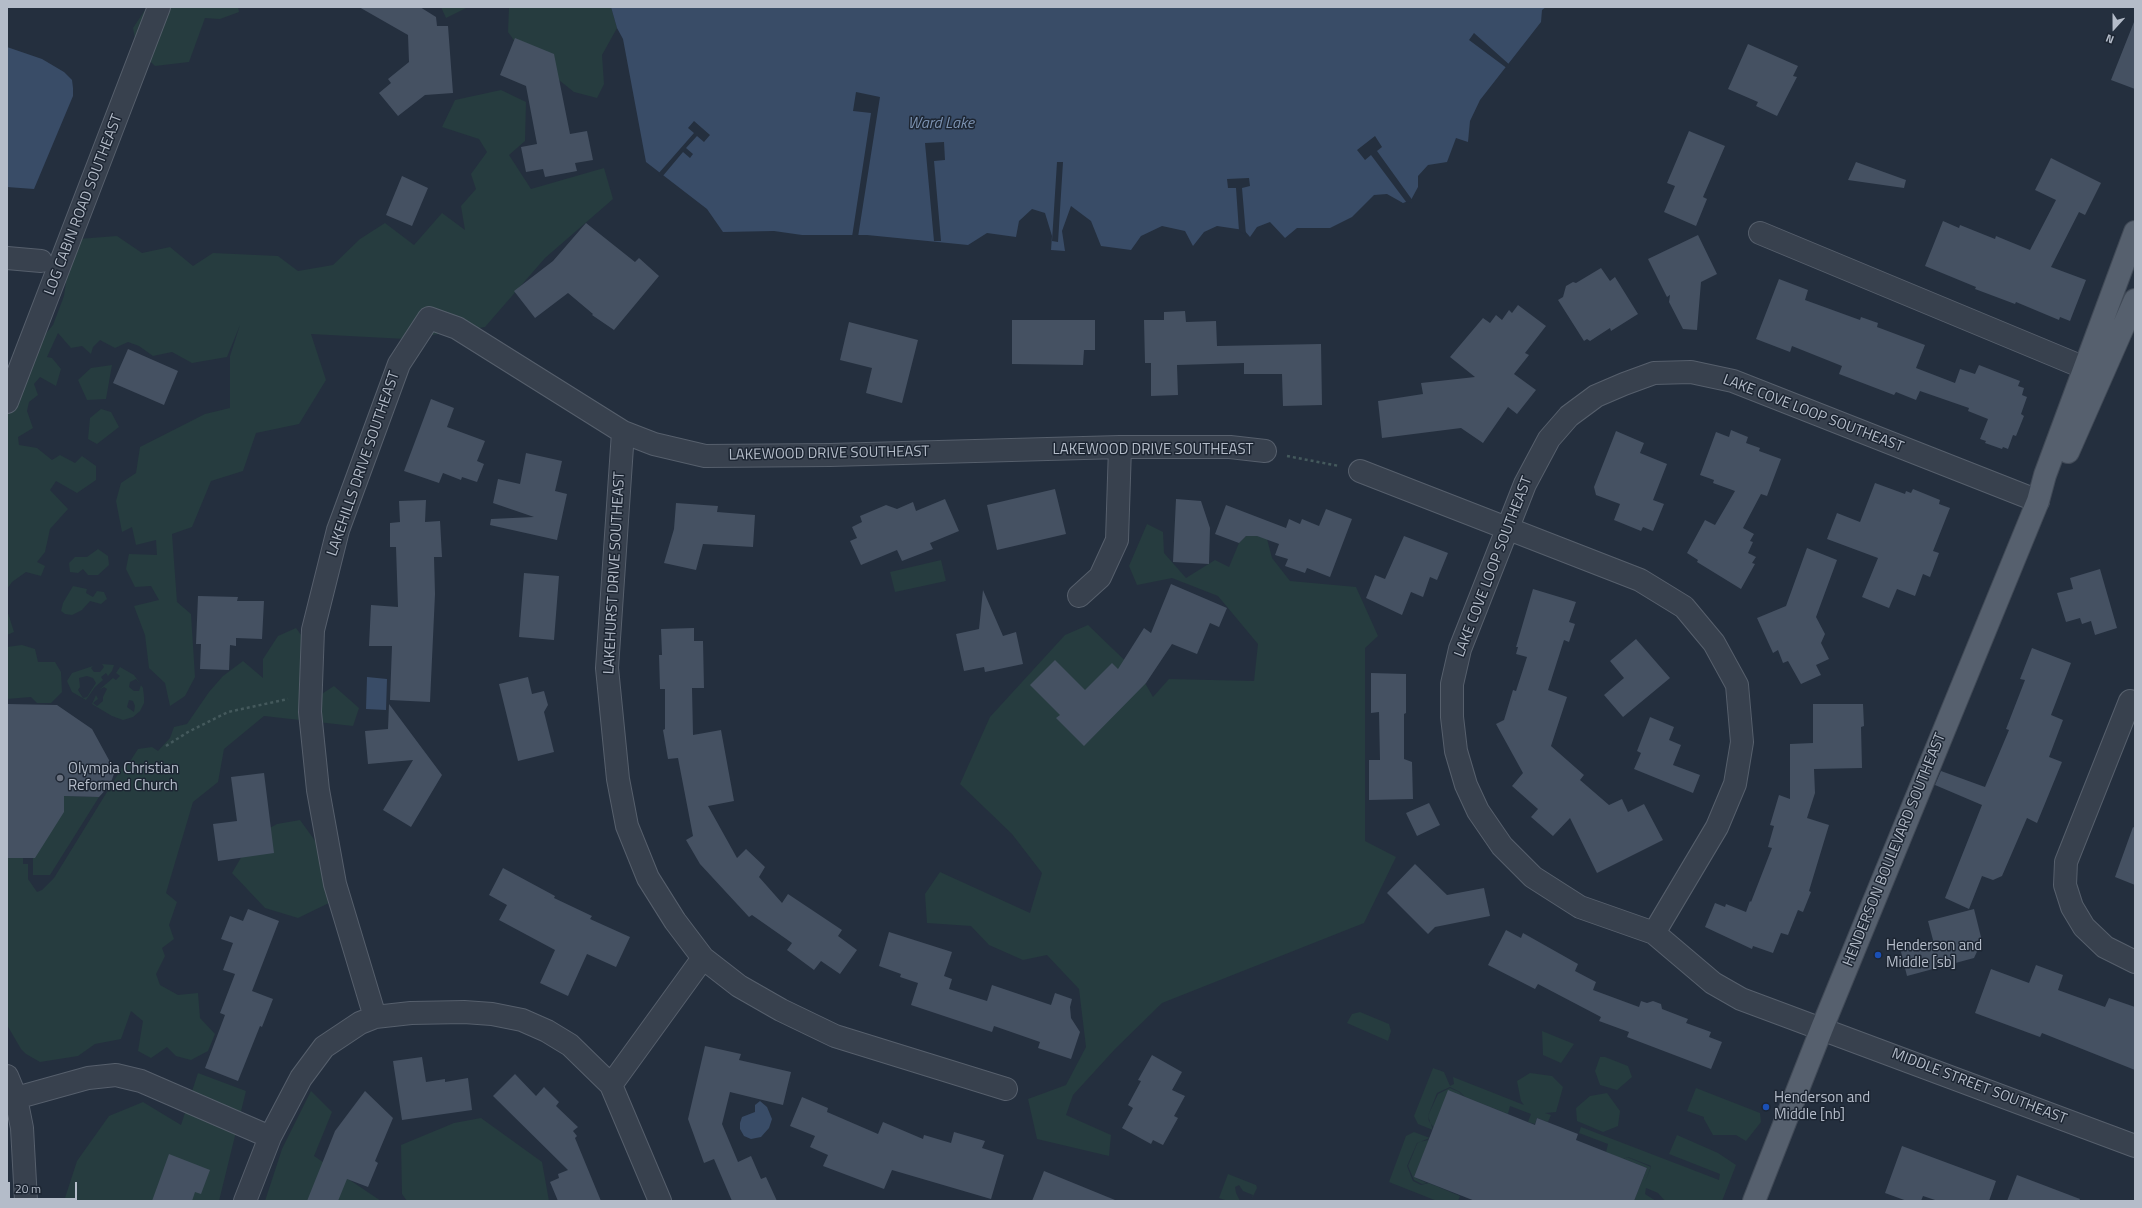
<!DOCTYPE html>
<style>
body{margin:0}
#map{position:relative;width:2142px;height:1208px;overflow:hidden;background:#242f3e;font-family:"Titillium Web",sans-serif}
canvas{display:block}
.frame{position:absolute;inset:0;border:8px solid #b4bcc9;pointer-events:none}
.north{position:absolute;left:2094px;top:8px;width:40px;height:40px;-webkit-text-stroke:3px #1d2633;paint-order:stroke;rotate:201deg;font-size:11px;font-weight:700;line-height:16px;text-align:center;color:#b4bcc9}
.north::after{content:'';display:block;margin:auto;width:14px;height:18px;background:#b4bcc9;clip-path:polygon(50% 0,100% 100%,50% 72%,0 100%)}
.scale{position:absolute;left:8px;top:1182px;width:69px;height:18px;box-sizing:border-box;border:2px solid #b4bcc9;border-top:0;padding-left:5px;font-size:12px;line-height:14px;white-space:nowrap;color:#b4bcc9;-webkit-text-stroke:3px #1d2633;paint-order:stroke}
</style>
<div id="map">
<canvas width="2142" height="1208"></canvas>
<div class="frame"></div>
<div class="north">N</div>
<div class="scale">20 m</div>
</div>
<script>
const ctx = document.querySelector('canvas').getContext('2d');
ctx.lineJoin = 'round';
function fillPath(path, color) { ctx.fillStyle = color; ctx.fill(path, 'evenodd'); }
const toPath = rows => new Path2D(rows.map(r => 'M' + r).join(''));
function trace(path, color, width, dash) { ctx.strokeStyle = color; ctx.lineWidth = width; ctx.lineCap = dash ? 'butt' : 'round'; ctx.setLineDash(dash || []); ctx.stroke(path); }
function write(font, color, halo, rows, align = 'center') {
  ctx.font = font + ' "Titillium Web",sans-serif'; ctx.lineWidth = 3; ctx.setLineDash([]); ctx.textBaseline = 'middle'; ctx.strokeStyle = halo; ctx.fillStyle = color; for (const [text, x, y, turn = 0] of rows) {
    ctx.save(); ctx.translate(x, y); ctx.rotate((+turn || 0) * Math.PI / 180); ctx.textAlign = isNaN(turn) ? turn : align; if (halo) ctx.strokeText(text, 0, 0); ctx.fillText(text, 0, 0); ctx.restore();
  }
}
fillPath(toPath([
 [147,7,238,7,239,12,220,19,205,18,189,62,155,66,137,49,133,28],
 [441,7,468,7,446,18],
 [509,7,611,7,617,28,602,55,604,84,597,98,574,92,521,50,508,32],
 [501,90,526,102,525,141,509,155,531,189,604,168,613,199,545,258,485,327,406,339,311,334,326,380,299,424,256,433,243,471,211,481,192,527,172,534,177,602,191,614,195,677,185,696,170,706,165,683,149,668,145,635,134,606,159,600,151,586,135,587,126,569,129,554,157,555,156,540,136,545,132,527,122,532,116,501,121,483,136,473,140,447,205,414,230,408,230,356,240,325,227,357,192,363,172,352,153,356,139,346,128,342,115,348,100,340,93,347,91,354,82,346,71,348,58,333,47,357,52,358,61,369,56,386,40,377,34,384,38,395,29,402,27,411,33,428,18,437,19,445,37,448,52,460,60,455,75,463,82,456,96,466,96,480,77,493,56,481,50,490,68,509,50,529,45,552,37,562,45,566,41,576,26,572,12,582,7,589,7,380,53,325,64,296,70,253,78,239,117,236,142,253,170,247,193,266,213,253,278,256,298,271,333,265,360,239,385,223,414,245,442,213,465,230,461,206,476,189,471,174,487,152,479,139,442,127,455,100],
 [112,365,106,399,87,400,78,380,91,368],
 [101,409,111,412,119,427,97,444,88,439,90,418],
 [1147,524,1163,532,1164,553,1186,578,1215,560,1229,567,1239,543,1246,536,1257,536,1267,539,1272,558,1290,581,1356,587,1378,636,1365,648,1365,841,1396,857,1364,923,1162,1003,1115,1049,1073,1095,1066,1115,1111,1135,1109,1156,1037,1139,1028,1099,1066,1085,1086,1047,1079,989,1047,955,1023,960,989,945,971,926,927,923,925,894,940,872,1030,913,1042,873,1012,834,960,784,990,717,1065,635,1088,625,1141,676,1153,697,1169,679,1254,681,1258,644,1218,596,1172,578,1137,585,1129,566],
 [98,549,108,556,109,565,98,575,88,575,83,569,78,573,70,572,69,563,75,557,87,557],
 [941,560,946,581,895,592,890,572],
 [73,586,87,589,86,593,93,597,97,591,104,592,107,599,101,604,90,601,82,610,72,615,65,614,61,611,63,603],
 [7,610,14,632,7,635],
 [296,628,317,657,317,697,334,686,359,708,353,726,264,716,224,749,218,782,193,802,166,893,177,902,169,925,174,939,162,948,165,956,156,974,160,985,178,995,198,993,200,1018,215,1034,208,1051,191,1060,176,1056,167,1047,151,1058,138,1051,143,1021,131,1011,121,1039,95,1044,78,1056,40,1062,26,1054,21,1049,7,1025,7,858,23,858,23,864,28,864,28,879,37,892,42,890,54,878,123,766,129,763,138,749,152,747,158,751,170,738,174,727,187,724,209,692,223,676,243,661,263,678,263,659,278,636],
 [22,645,35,649,38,662,55,662,61,672,62,692,51,703,37,703,31,697,7,699,7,647],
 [102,664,114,665,112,671,108,676,106,673,101,677,103,680,95,687,86,700,72,692,67,681,72,673,93,666,91,668,94,672,100,672,104,667],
 [87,676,93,678,96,683,87,697,83,698,78,690,80,687,79,678],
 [120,667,134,675,143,688,144,697,144,703,140,711,133,717,123,720,112,716,92,704,96,695,98,699,93,703,97,706,103,701,103,697,107,689,104,687,99,690,113,678,116,680,120,676,116,673],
 [136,679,141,685,139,691,134,691,129,687,130,682],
 [129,700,133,701,135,706,134,712,127,707],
 [64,796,99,797,50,875,33,875,33,858],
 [300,820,321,849,331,902,298,918,265,908,232,873,253,837,277,824],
 [1360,1012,1389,1024,1391,1031,1388,1041,1347,1023,1352,1014],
 [1542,1031,1574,1044,1561,1063,1543,1055],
 [1600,1057,1605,1057,1628,1066,1632,1077,1617,1090,1600,1085,1595,1071],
 [1433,1068,1444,1072,1450,1086,1454,1084,1453,1077,1524,1105,1521,1101,1517,1081,1530,1073,1552,1076,1563,1087,1556,1112,1545,1113,1551,1115,1548,1122,1537,1118,1535,1124,1528,1122,1531,1114,1510,1106,1508,1114,1465,1097,1460,1092,1450,1087,1437,1093,1428,1116,1433,1130,1418,1124,1414,1116],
 [198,1073,246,1091,219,1201,64,1201,77,1161,109,1116,143,1102,181,1125],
 [1450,1088,1459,1092,1463,1096,1434,1128,1429,1121,1428,1116,1438,1094],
 [1696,1088,1760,1113,1761,1122,1746,1141,1736,1135,1713,1135,1704,1119,1704,1117,1687,1111],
 [311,1091,332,1112,314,1156,381,1201,265,1201,282,1149],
 [1607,1093,1620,1111,1618,1126,1603,1132,1577,1121,1576,1108,1590,1096],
 [481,1118,542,1162,549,1201,407,1201,402,1194,401,1145,454,1123],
 [1581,1127,1719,1180,1720,1174,1669,1154,1677,1135,1718,1153,1736,1165,1722,1201,1665,1201,1658,1193,1646,1188,1645,1194,1656,1201,1634,1201,1647,1168,1624,1159,1627,1157,1651,1167,1645,1182,1651,1166,1628,1157,1623,1159,1606,1152,1608,1144,1579,1133],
 [1414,1132,1430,1138,1417,1143,1407,1166,1413,1181,1421,1185,1429,1183,1460,1196,1458,1201,1437,1201,1389,1182,1406,1136],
 [1429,1140,1414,1177,1427,1183,1422,1184,1414,1180,1408,1166,1417,1144,1419,1142],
 [1228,1174,1256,1185,1257,1188,1251,1200,1253,1195,1243,1191,1239,1185,1235,1187,1236,1193,1240,1201,1228,1201,1219,1198]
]), '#263c3f');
fillPath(toPath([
 [611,7,1546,7,1542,10,1541,22,1480,100,1470,121,1468,142,1456,138,1447,162,1428,165,1418,176,1418,187,1411,200,1403,203,1387,194,1374,195,1352,217,1330,228,1297,228,1285,238,1270,222,1257,227,1250,237,1244,230,1217,226,1204,232,1193,246,1185,231,1162,226,1141,236,1131,250,1101,246,1091,221,1071,206,1062,231,1065,251,1051,250,1052,236,1045,213,1032,209,1019,221,1016,237,987,233,968,245,867,235,802,235,774,231,723,232,707,209,646,162,623,39,617,28],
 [7,47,42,59,64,72,72,80,73,88,73,96,34,189,7,187],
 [367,677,387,679,386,710,366,709],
 [760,1101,767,1107,772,1119,769,1128,761,1137,751,1139,744,1136,740,1129,740,1123,742,1117,755,1112,755,1105]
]), '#394c67');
fillPath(toPath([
 [1474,33,1511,66,1508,69,1469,40],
 [856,92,880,97,858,237,852,237,871,113,853,111],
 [694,121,710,135,704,142,697,136,686,148,693,154,690,158,683,152,662,177,658,174,694,133,688,128],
 [1375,136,1382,147,1377,151,1413,201,1412,202,1407,203,1371,155,1365,160,1357,150],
 [944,142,945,160,934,161,941,241,934,241,925,143],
 [1057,162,1063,162,1058,242,1052,241],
 [1249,178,1250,186,1242,188,1246,235,1239,231,1236,188,1228,188,1227,179]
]), '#242f3e');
fillPath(toPath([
 [359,7,420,7,436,17,437,26,448,26,453,93,425,95,398,116,379,93,391,83,388,79,409,62,408,35],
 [2134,22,2135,23,2135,89,2111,80],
 [515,38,554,54,570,134,587,131,593,160,575,163,577,171,545,177,543,169,526,172,521,147,537,144,526,86,500,75],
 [1748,44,1798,66,1793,76,1797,77,1777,116,1756,106,1758,102,1728,89],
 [1689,131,1725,146,1703,197,1707,199,1696,226,1664,212,1675,186,1667,183],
 [2051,158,2101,183,2085,215,2079,212,2051,267,2086,280,2070,321,2060,317,2059,320,2016,302,2015,304,1975,289,1976,287,1925,266,1943,221,1959,228,1960,225,1995,239,1996,236,2030,250,2056,200,2035,190],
 [1856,162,1906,180,1904,188,1848,180],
 [402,176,428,188,412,226,386,215],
 [586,223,635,262,639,258,659,276,614,330,592,315,593,314,568,293,535,318,514,291,553,261],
 [1698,235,1717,274,1701,282,1697,330,1683,329,1669,302,1670,295,1667,297,1648,259],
 [1601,268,1610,281,1615,277,1638,314,1611,331,1610,328,1590,341,1587,339,1584,341,1558,300,1563,297,1566,286,1573,282,1576,283],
 [1779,279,1808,290,1805,300,1860,320,1861,317,1878,323,1877,327,1925,345,1916,368,1955,383,1960,369,1975,374,1979,365,2020,381,2018,386,2024,388,2022,395,2027,397,2021,414,2024,416,2016,436,2013,435,2008,449,2003,447,2002,449,1985,443,1986,441,1980,439,1988,419,1968,411,1969,408,1920,391,1916,400,1896,392,1894,395,1839,374,1842,366,1792,346,1790,352,1756,339],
 [1518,305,1546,326,1525,353,1529,355,1514,374,1536,390,1517,414,1508,407,1483,443,1461,428,1382,438,1378,401,1423,394,1421,383,1475,377,1450,357,1483,318,1490,323,1496,315,1502,320,1509,310,1512,313],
 [1185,311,1186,322,1216,321,1217,346,1321,344,1322,405,1283,406,1282,374,1244,374,1244,363,1177,365,1178,395,1151,396,1151,363,1145,363,1144,320,1164,320,1164,312],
 [1012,320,1095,320,1095,350,1084,350,1083,365,1012,364],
 [849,322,918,340,902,403,866,393,872,368,840,360],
 [128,349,178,371,164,405,113,383],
 [431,399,454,408,447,427,485,441,477,461,484,464,477,482,462,477,461,480,443,473,439,483,404,471],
 [1731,430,1748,437,1746,443,1760,448,1759,451,1781,459,1767,496,1761,494,1743,528,1754,534,1750,541,1753,542,1748,553,1756,557,1752,563,1755,564,1741,589,1697,562,1698,560,1687,553,1705,520,1715,525,1735,491,1713,483,1714,480,1700,475,1716,432,1729,437],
 [1616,431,1644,443,1640,453,1667,464,1653,500,1664,504,1653,531,1643,527,1641,531,1614,520,1620,504,1596,495,1594,487],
 [526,453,562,461,555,491,567,494,557,540,490,525,491,519,534,517,493,503,498,479,520,484],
 [1875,483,1905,494,1906,491,1911,493,1913,489,1940,500,1939,504,1950,508,1933,551,1939,553,1930,577,1923,574,1915,596,1897,589,1889,608,1862,597,1878,558,1827,539,1837,513,1860,522],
 [1055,489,1066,534,997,550,987,505],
 [945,499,959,531,930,543,933,549,902,561,897,550,861,565,850,541,857,538,852,527,862,522,860,516,886,505,897,509,913,502,916,511],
 [1176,499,1201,501,1210,528,1209,564,1173,562],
 [426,500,425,522,440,521,442,557,434,557,435,594,430,702,390,700,392,646,369,646,371,605,398,607,396,547,390,547,390,523,400,522,399,501],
 [676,503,718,506,717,512,755,515,753,547,703,544,696,570,664,563,674,529],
 [1226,505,1286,528,1289,519,1300,524,1302,519,1319,526,1326,509,1352,519,1330,577,1307,568,1305,573,1285,566,1288,559,1275,555,1279,544,1257,536,1246,536,1239,543,1215,534],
 [1404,536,1448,553,1437,580,1430,577,1423,597,1411,592,1402,615,1366,598,1375,575,1385,579],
 [1807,548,1837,560,1816,617,1825,634,1821,643,1829,659,1816,665,1821,675,1801,684,1788,661,1783,663,1778,650,1773,653,1757,618,1786,606],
 [2100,569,2117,628,2095,635,2091,621,2082,624,2080,618,2066,622,2057,593,2073,589,2070,578],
 [524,573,559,576,554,640,519,637],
 [1171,584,1227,608,1219,627,1210,623,1197,654,1172,644,1146,683,1084,746,1056,718,1060,715,1030,685,1055,660,1085,690,1112,663,1118,669,1144,628,1151,633],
 [1533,589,1576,602,1569,622,1575,624,1569,642,1564,640,1548,690,1567,697,1551,746,1584,775,1580,780,1609,805,1622,799,1628,812,1644,804,1663,840,1597,873,1570,818,1553,836,1531,817,1538,809,1512,786,1523,773,1496,724,1504,720,1513,690,1516,691,1527,657,1516,654,1518,647,1516,647],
 [983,590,1003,636,1016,632,1023,664,985,672,984,667,964,671,956,634,979,629],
 [198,596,238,597,237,601,264,601,262,639,236,638,236,646,230,645,229,670,200,669,201,644,196,644],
 [694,628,694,641,703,641,704,688,692,688,693,735,721,730,734,801,708,806,737,858,746,849,765,867,759,877,782,903,788,894,842,930,838,936,857,950,840,974,821,961,814,970,787,950,792,943,752,915,749,917,700,864,686,840,693,836,678,758,668,759,663,730,665,729,665,689,660,689,659,655,662,655,661,629],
 [1636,639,1670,678,1623,717,1604,695,1624,678,1610,661],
 [2032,648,2071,663,2051,715,2063,720,2049,757,2062,762,2037,823,2027,818,2002,876,1993,880,1982,876,1969,909,1945,898,1982,805,1935,785,1941,771,1985,787,2009,730,2006,729,2025,680,2020,679],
 [1371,673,1406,674,1406,713,1404,714,1404,759,1412,762,1413,799,1369,800,1369,760,1380,760,1379,712,1371,713],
 [528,677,532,694,544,691,548,705,544,712,554,752,518,761,499,684],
 [7,704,57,705,92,729,115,771,110,785,99,797,64,796,64,812,35,858,7,858],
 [389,704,442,775,411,827,383,810,413,760,368,764,365,731,388,729],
 [1813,704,1863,704,1864,726,1861,727,1862,768,1814,769,1815,793,1807,818,1829,825,1809,891,1811,892,1803,912,1798,910,1788,935,1781,933,1773,953,1753,946,1752,949,1705,927,1715,903,1725,907,1726,904,1746,912,1750,901,1751,902,1772,848,1768,847,1774,826,1770,825,1779,795,1790,799,1790,744,1813,743],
 [1650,717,1674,727,1669,740,1681,745,1673,765,1700,775,1693,793,1634,769,1641,753,1637,751],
 [264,773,274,853,218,861,213,824,237,821,231,777],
 [1429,803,1440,825,1417,836,1406,813],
 [2133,827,2135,828,2135,885,2115,877],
 [1415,864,1447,895,1484,888,1490,916,1435,927,1428,934,1387,893],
 [503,868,555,896,554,898,592,916,590,919,630,937,616,967,587,954,568,996,540,983,555,950,499,920,507,905,489,895],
 [248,909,279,921,252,991,273,999,262,1027,260,1026,238,1081,205,1068,225,1015,220,1013,235,974,223,970,233,943,221,939,230,916,243,921],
 [1974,909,1982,941,1974,958,1907,976,1900,948,1933,940,1928,921],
 [1506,930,1521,938,1523,933,1578,964,1575,971,1596,982,1593,990,1639,1007,1641,1001,1647,1003,1653,1001,1661,1004,1662,1009,1688,1019,1686,1023,1711,1032,1709,1037,1722,1042,1711,1069,1627,1037,1629,1032,1599,1021,1601,1017,1538,984,1535,989,1488,965],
 [889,932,952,952,944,976,952,979,949,989,987,1001,992,985,1051,1005,1055,993,1072,999,1070,1007,1071,1018,1080,1032,1071,1059,1038,1048,1040,1042,994,1026,992,1032,911,1005,918,983,900,977,901,974,879,966],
 [2036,965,2063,975,2058,990,2105,1007,2109,998,2135,1007,2135,1070,2042,1033,2040,1037,1975,1013,1991,969,2029,983],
 [705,1046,741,1054,739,1060,791,1072,783,1105,730,1092,722,1124,738,1162,751,1156,761,1179,766,1177,777,1201,732,1201,714,1159,704,1163,688,1119],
 [1152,1055,1182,1072,1172,1090,1185,1096,1174,1116,1178,1118,1163,1145,1153,1140,1151,1144,1122,1128,1133,1108,1128,1105,1141,1081,1138,1080],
 [422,1057,426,1082,445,1079,445,1082,468,1078,472,1110,402,1120,393,1061],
 [515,1074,536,1096,544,1087,559,1102,556,1106,578,1127,573,1131,577,1136,575,1138,601,1201,558,1201,550,1182,559,1178,558,1174,568,1170,493,1096],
 [1448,1090,1535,1125,1537,1118,1578,1134,1576,1140,1647,1168,1634,1201,1475,1201,1414,1177],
 [365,1091,393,1118,375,1161,378,1163,368,1187,347,1179,338,1201,307,1201,335,1131],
 [802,1097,828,1108,827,1112,878,1134,883,1122,923,1139,924,1135,951,1143,954,1132,985,1141,982,1148,1004,1155,991,1199,892,1170,884,1189,823,1166,828,1155,810,1147,815,1136,790,1126],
 [1902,1146,1996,1181,1989,1201,1938,1201,1923,1196,1921,1201,1907,1201,1885,1193],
 [169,1154,210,1170,201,1194,195,1192,192,1201,152,1201],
 [1044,1171,1115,1200,1115,1201,1032,1201],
 [2017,1175,2080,1199,2079,1201,2007,1201]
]), '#455162');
const minor = toPath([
 [1760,233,2085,368],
 [7,258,41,261],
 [7,402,159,7],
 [623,432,607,668,618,779,627,826,648,878,675,921,703,958,739,986,781,1010,835,1036,1006,1089],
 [1360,471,1640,580,1684,607,1714,643,1737,685,1742,742,1735,784,1717,827,1654,933],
 [2038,501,1733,381,1691,372,1654,373,1624,384,1596,396,1569,416,1549,439,1525,484,1460,649,1452,684,1452,717,1456,751,1466,785,1478,811,1502,846,1533,877,1580,907,1654,933,1713,983,1741,999,2135,1146],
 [1079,596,1100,577,1117,540,1120,447],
 [2130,701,2066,862,2065,885,2072,907,2084,927,2105,947,2135,962],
 [375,1017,335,884,318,790,310,712,313,630,338,530,399,364,429,318,457,328,623,432,654,444,705,456,830,455,1120,447,1230,447,1265,451],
 [7,1076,16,1098,22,1128,26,1201],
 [611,1085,703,958],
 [16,1098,88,1078,116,1075,141,1081,270,1137],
 [245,1201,270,1137,301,1078,324,1047,360,1023,375,1017,411,1013,464,1012,492,1014,522,1020,547,1031,570,1045,611,1085,660,1201]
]);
const major = toPath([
 [2068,452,2135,300],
 [1754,1201,1822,1028,2038,501,2045,475,2135,232]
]);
trace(minor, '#565f6c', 24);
trace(major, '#414a57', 24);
trace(toPath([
 [1287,456,1339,466],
 [166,746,188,732,228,712,288,699]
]), '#44595c', 2.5, [3, 3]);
trace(minor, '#38414e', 22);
trace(major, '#56606e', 22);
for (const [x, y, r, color] of [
 [60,778,4,"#6b7280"],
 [1878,955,4,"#1a4fb4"],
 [1766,1107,4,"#1a4fb4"]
]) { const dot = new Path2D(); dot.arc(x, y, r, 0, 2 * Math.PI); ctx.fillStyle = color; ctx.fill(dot); trace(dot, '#1d2633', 1.5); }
write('15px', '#b4bcc9', '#1d2633', [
 ["LOG CABIN ROAD SOUTHEAST",84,205,-69],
 ["LAKE COVE LOOP SOUTHEAST",1813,414,21],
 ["LAKEWOOD DRIVE SOUTHEAST",1153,450],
 ["LAKEWOOD DRIVE SOUTHEAST",829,454,-1],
 ["LAKEHILLS DRIVE SOUTHEAST",364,464,-71],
 ["LAKE COVE LOOP SOUTHEAST",1494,567,-69],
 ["LAKEHURST DRIVE SOUTHEAST",615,573,-87],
 ["HENDERSON BOULEVARD SOUTHEAST",1895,850,-68],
 ["MIDDLE STREET SOUTHEAST",1979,1087,21]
]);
write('15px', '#b4bcc9', '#1d2633', [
 ["Olympia Christian",68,769],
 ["Reformed Church",68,786],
 ["Henderson and",1886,946],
 ["Middle [sb]",1886,963],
 ["Henderson and",1774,1098],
 ["Middle [nb]",1774,1115]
], 'left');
write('italic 16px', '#7c92b1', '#1d2633', [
 ["Ward Lake",941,124]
]);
</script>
